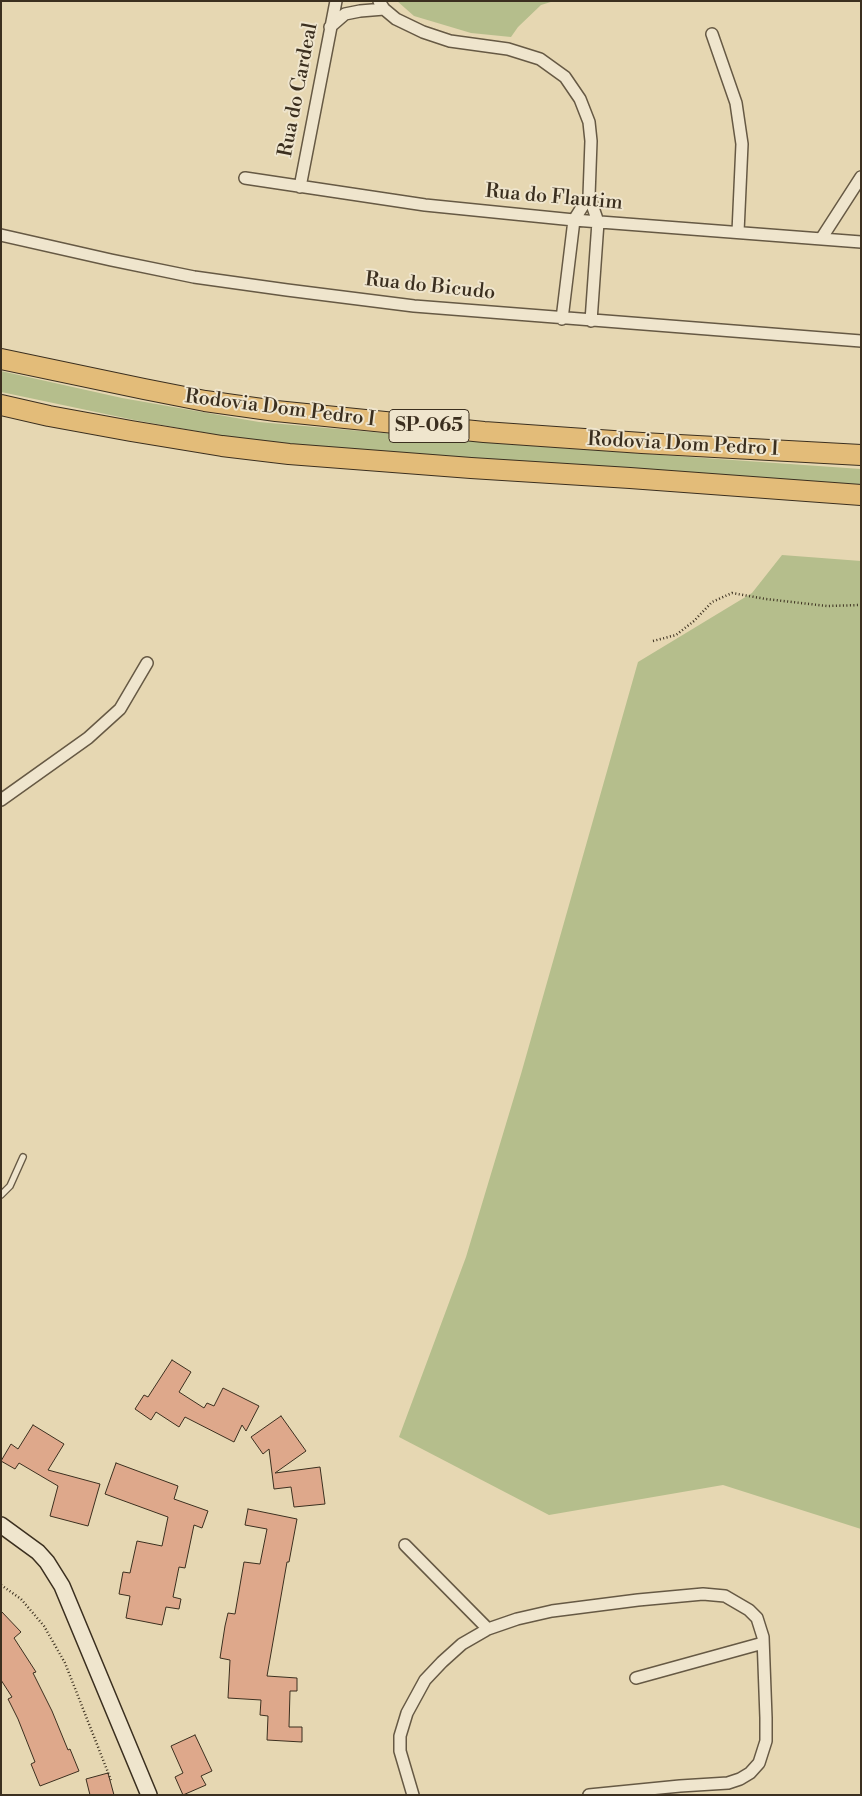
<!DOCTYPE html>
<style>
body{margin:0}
#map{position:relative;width:862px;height:1796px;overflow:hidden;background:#e6d7b2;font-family:"Libre Bodoni",serif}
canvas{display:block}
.frame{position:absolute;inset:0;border:2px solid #3b2f1f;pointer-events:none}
</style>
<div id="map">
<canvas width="862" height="1796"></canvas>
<div class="frame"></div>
</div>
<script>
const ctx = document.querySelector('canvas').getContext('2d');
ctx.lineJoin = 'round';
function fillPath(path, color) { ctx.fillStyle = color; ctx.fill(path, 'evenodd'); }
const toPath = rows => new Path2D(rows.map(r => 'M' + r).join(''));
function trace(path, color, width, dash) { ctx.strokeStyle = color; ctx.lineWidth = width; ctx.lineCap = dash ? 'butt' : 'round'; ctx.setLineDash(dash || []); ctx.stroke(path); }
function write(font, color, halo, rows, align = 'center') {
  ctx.font = font + ' "Libre Bodoni",serif'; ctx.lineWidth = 4; ctx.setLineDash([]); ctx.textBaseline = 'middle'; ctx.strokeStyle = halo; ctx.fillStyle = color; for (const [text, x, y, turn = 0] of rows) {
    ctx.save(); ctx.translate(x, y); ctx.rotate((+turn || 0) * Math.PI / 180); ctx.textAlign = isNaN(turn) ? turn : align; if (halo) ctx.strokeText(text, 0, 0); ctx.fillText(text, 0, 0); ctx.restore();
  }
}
fillPath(toPath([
 [397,1,554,1,541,5,518,27,511,37,471,33,414,16],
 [1,371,122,398,259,422,519,445,861,469,861,485,518,463,294,444,230,437,134,420,1,392],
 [782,555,861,561,861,1529,723,1485,549,1515,399,1437,466,1257,521,1074,638,662,752,593]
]), '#b5be8c');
const building = toPath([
 [172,1360,191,1372,179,1392,204,1408,207,1403,214,1406,223,1388,259,1406,246,1431,242,1425,234,1442,185,1417,179,1427,156,1412,151,1420,135,1409,144,1395,148,1397,172,1360],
 [281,1416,306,1451,275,1473,320,1467,325,1504,294,1507,291,1487,274,1489,269,1449,263,1454,251,1437,281,1416],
 [33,1425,64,1444,48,1470,100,1484,88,1526,50,1516,58,1486,19,1463,15,1469,1,1461,11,1444,18,1449,33,1425],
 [116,1463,178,1486,174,1499,208,1511,202,1528,194,1525,185,1568,179,1567,173,1597,181,1599,179,1609,166,1607,162,1625,126,1618,130,1596,119,1594,123,1572,130,1573,137,1541,162,1546,168,1517,105,1494,116,1463],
 [248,1509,297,1519,289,1562,287,1562,267,1676,297,1678,297,1691,290,1691,289,1727,302,1727,302,1742,267,1740,268,1716,260,1715,261,1700,228,1698,230,1660,220,1658,225,1626,228,1613,235,1614,244,1562,260,1564,267,1529,245,1525,248,1509],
 [1,1611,21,1632,14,1638,36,1672,33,1673,52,1711,68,1750,70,1749,79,1771,40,1786,31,1764,35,1762,18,1719,8,1699,12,1697,1,1680,1,1611],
 [195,1735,212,1771,201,1776,206,1785,183,1795,175,1777,183,1773,171,1746,195,1735],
 [108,1773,114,1795,90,1795,86,1779,108,1773]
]);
fillPath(building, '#dea88b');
trace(building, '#3b2f1f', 1);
const lane = toPath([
 [1,1195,10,1186,23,1157]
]);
const street = toPath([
 [379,1,384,9,396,19,423,32,450,41,508,49,540,59,565,77,580,99,589,122,591,141,589,196,598,222,591,321],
 [330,27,345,14,360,11,384,9],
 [712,34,736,103,742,144,738,232],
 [245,178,425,205,574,220,861,242],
 [300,187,336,1],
 [1,235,111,260,194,277,287,290,414,306,861,341],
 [821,239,861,177],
 [562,319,574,220,589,196],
 [1,800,88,738,120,709,147,663],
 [405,1545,488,1629],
 [636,1678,763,1643],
 [413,1795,400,1751,400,1736,407,1713,425,1680,442,1662,462,1644,488,1629,517,1619,552,1611,638,1600,703,1594,725,1596,749,1610,757,1618,763,1637,766,1718,766,1741,759,1763,750,1773,740,1779,728,1783,680,1786,589,1795]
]);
const secondary = toPath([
 [1,1525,38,1552,47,1562,62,1586,149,1795]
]);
const highway = toPath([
 [1,359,144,389,205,401,276,411,484,432,642,443,861,455],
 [1,405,49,416,131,431,222,446,289,454,471,468,630,478,861,495]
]);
trace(lane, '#665944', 8);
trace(street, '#665944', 14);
trace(secondary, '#3b2f1f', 18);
trace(highway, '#3b2f1f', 22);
trace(toPath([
 [653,641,676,635,694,621,712,602,732,593,766,599,827,606,861,605],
 [1,1585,21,1599,44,1626,65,1663,111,1780]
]), '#3b2f1f', 2.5, [1, 2.5]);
trace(lane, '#efe5cd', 5.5);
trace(street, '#efe5cd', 11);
trace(secondary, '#efe5cd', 15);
trace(highway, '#e3bc79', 20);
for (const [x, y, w] of [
 [429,426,80]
]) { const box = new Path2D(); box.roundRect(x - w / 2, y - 16.5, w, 33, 4); ctx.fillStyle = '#efe5cd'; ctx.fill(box); trace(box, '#3b2f1f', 1); }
write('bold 19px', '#3b2f1f', null, [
 ["SP-065",429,426]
]);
write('20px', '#3b2f1f', '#efe5cd', [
 ["Rua do Cardeal",299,90,-79],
 ["Rua do Flautim",554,198,5],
 ["Rua do Bicudo",430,287,6],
 ["Rodovia Dom Pedro I",280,409,7],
 ["Rodovia Dom Pedro I",683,445,3]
]);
</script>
